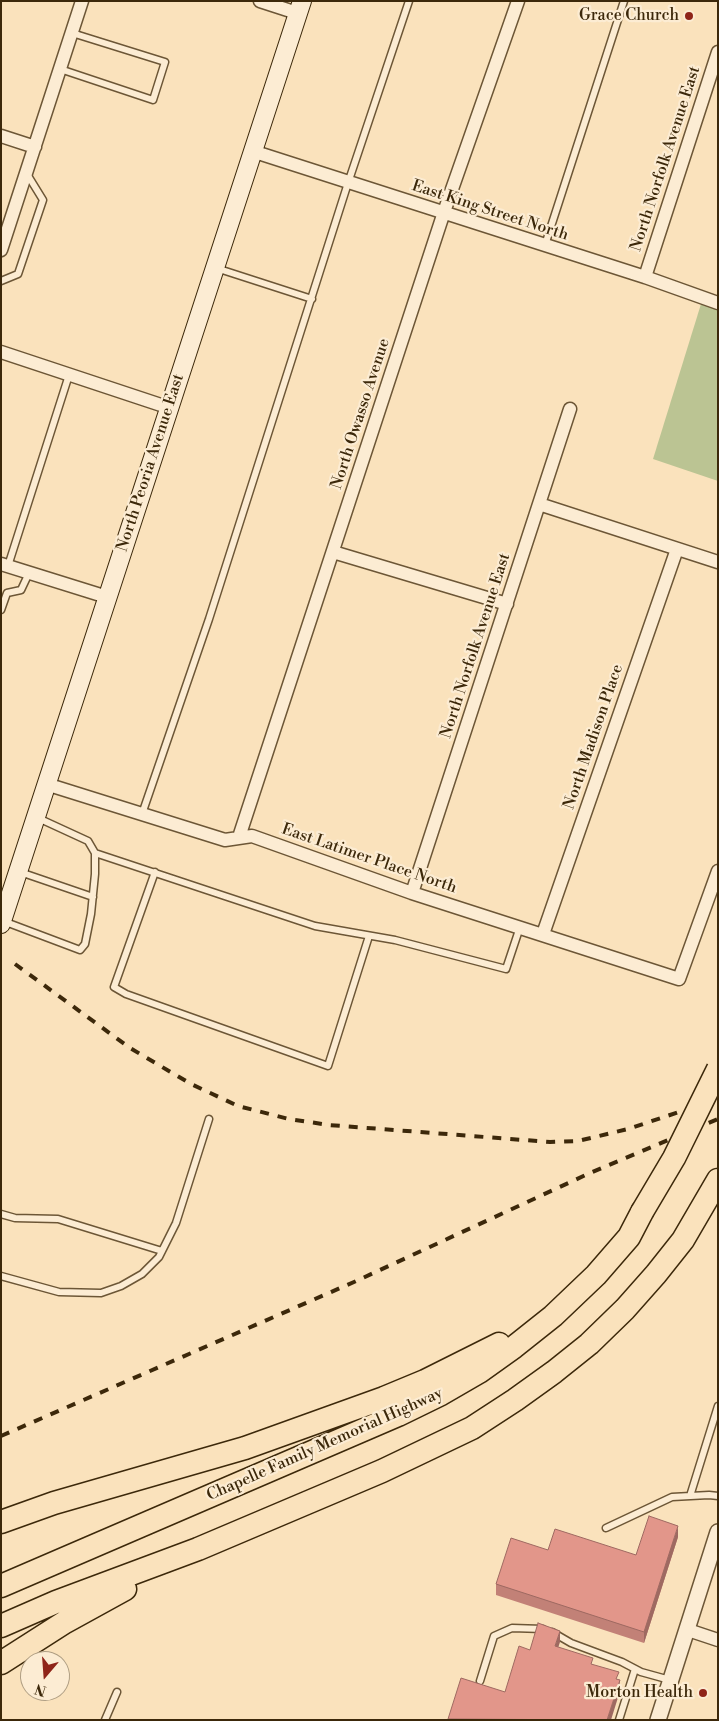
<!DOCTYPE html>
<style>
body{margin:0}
#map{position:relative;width:719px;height:1721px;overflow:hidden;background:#fae2bc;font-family:"Libre Bodoni",serif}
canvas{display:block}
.frame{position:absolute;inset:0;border:2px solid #3c280a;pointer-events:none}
.north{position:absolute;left:20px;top:1651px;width:50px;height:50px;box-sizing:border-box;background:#fcecd3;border:1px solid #af9e83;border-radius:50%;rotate:198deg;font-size:14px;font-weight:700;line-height:20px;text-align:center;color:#3c280a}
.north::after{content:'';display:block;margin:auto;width:18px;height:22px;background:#8f2418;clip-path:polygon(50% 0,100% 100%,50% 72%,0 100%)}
</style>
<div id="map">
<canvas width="719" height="1721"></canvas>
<div class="frame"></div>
<div class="north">N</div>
</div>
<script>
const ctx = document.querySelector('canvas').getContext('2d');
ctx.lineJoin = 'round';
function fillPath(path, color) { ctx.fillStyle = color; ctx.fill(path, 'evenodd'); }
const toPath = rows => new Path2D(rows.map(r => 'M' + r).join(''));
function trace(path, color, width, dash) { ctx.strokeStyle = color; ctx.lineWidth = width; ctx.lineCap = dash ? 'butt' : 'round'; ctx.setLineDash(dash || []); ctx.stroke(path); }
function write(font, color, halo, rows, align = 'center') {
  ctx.font = font + ' "Libre Bodoni",serif'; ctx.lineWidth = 4.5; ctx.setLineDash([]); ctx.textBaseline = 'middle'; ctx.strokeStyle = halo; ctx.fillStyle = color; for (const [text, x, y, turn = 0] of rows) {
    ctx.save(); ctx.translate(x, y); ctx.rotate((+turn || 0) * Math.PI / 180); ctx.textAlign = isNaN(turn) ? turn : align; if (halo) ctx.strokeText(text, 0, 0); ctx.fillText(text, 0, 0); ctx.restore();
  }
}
fillPath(toPath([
 [701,304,718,310,718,481,653,459]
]), '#bbc493');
const service = toPath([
 [60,69,153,100,165,62,72,33],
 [545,245,624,1],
 [216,268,312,299],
 [1,281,18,274,43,200,27,174],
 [8,566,69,375],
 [1,610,7,593,21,590,29,573],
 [142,814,209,619,348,183,409,1],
 [95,853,315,926,395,940,506,969,520,927],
 [20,872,93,897],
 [155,872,114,987,126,994,328,1066,369,936],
 [3,921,80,950,85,944,91,914,95,874,95,853,88,841,38,818],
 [1,1214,15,1218,58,1219,162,1251],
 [1,1276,59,1292,101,1293,121,1286,142,1274,159,1257,176,1223,209,1119],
 [690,1496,718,1406],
 [606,1528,672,1497,709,1495,718,1496],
 [552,1632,571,1643,622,1662,641,1672,670,1680],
 [480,1681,494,1636,512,1628,543,1629],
 [105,1720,117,1692],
 [619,1720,635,1669]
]);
const minor = toPath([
 [260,1,297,13],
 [1,136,35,147],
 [252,151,645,277,718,303],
 [1,250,82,1],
 [645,277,718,52],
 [1,352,170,408],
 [539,504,718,562],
 [333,552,507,604],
 [1,564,107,597],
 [46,784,225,840,252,836,412,893,679,979,718,871],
 [239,837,444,212,518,1],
 [412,893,570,409],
 [543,934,677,549],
 [688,1630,718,1640]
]);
const tertiary = toPath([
 [658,1720,718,1532]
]);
const secondary = toPath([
 [1,924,302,1]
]);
const motorway = toPath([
 [1,1522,54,1503,245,1448,384,1398,425,1381,499,1344],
 [1,1586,398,1415,441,1394,479,1372,514,1347,553,1316,596,1275,629,1237,642,1212],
 [1,1626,56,1602,198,1549,382,1471,472,1428,515,1400,554,1372,589,1344,625,1309,656,1274,683,1240,718,1180],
 [1,1663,65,1622,125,1589]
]);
trace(service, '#6c5636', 9);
trace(minor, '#6c5636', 15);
trace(tertiary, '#6c5636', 18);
trace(secondary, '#3c280a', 20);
trace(motorway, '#3c280a', 25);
trace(service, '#fcecd3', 6);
trace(minor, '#fcecd3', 12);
trace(tertiary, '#fcecd3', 15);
trace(secondary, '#fcecd3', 18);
trace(motorway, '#fae2bc', 22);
trace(toPath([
 [15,964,130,1048,191,1084,238,1106,289,1119,329,1125,550,1142,578,1141,628,1129,718,1099],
 [1,1436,354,1282,590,1173,718,1119]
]), '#3c280a', 4, [9, 9]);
const motorwayBridge = toPath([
 [642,1212,674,1158,718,1069]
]);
trace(motorwayBridge, '#3c280a', 25, []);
trace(motorwayBridge, '#fae2bc', 22);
fillPath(toPath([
 [678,1537,644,1643,496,1595,496,1584,548,1550,636,1555]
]), '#c28177');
fillPath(toPath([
 [678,1526,678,1537,644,1643,644,1632],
 [560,1631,560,1642,555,1657,555,1646],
 [620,1680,620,1691,611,1720,607,1720]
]), '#9e6961');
const building = toPath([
 [649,1516,678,1526,644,1632,496,1584,511,1538,548,1550,555,1529,636,1555,649,1516],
 [538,1623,560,1631,555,1646,593,1658,591,1664,619,1672,616,1679,620,1680,607,1720,448,1719,461,1678,505,1692,519,1646,530,1650,538,1623]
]);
fillPath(building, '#e2968a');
trace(building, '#9e6961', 1);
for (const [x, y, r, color] of [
 [689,16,5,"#8f2418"],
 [703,1693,5,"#8f2418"]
]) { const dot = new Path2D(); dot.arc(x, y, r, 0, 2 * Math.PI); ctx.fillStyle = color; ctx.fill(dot); trace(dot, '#fcecd3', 2); }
write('16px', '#3c280a', '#fcecd3', [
 ["Grace Church",679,16],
 ["Morton Health",693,1693]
], 'right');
write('16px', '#3c280a', '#fcecd3', [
 ["North Norfolk Avenue East",666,159,-72],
 ["East King Street North",490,211,18],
 ["North Owasso Avenue",361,414,-72],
 ["North Peoria Avenue East",151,463,-72],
 ["North Norfolk Avenue East",476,646,-72],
 ["North Madison Place",594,737,-71],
 ["East Latimer Place North",369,859,19],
 ["Chapelle Family Memorial Highway",325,1445,-24]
]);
</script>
